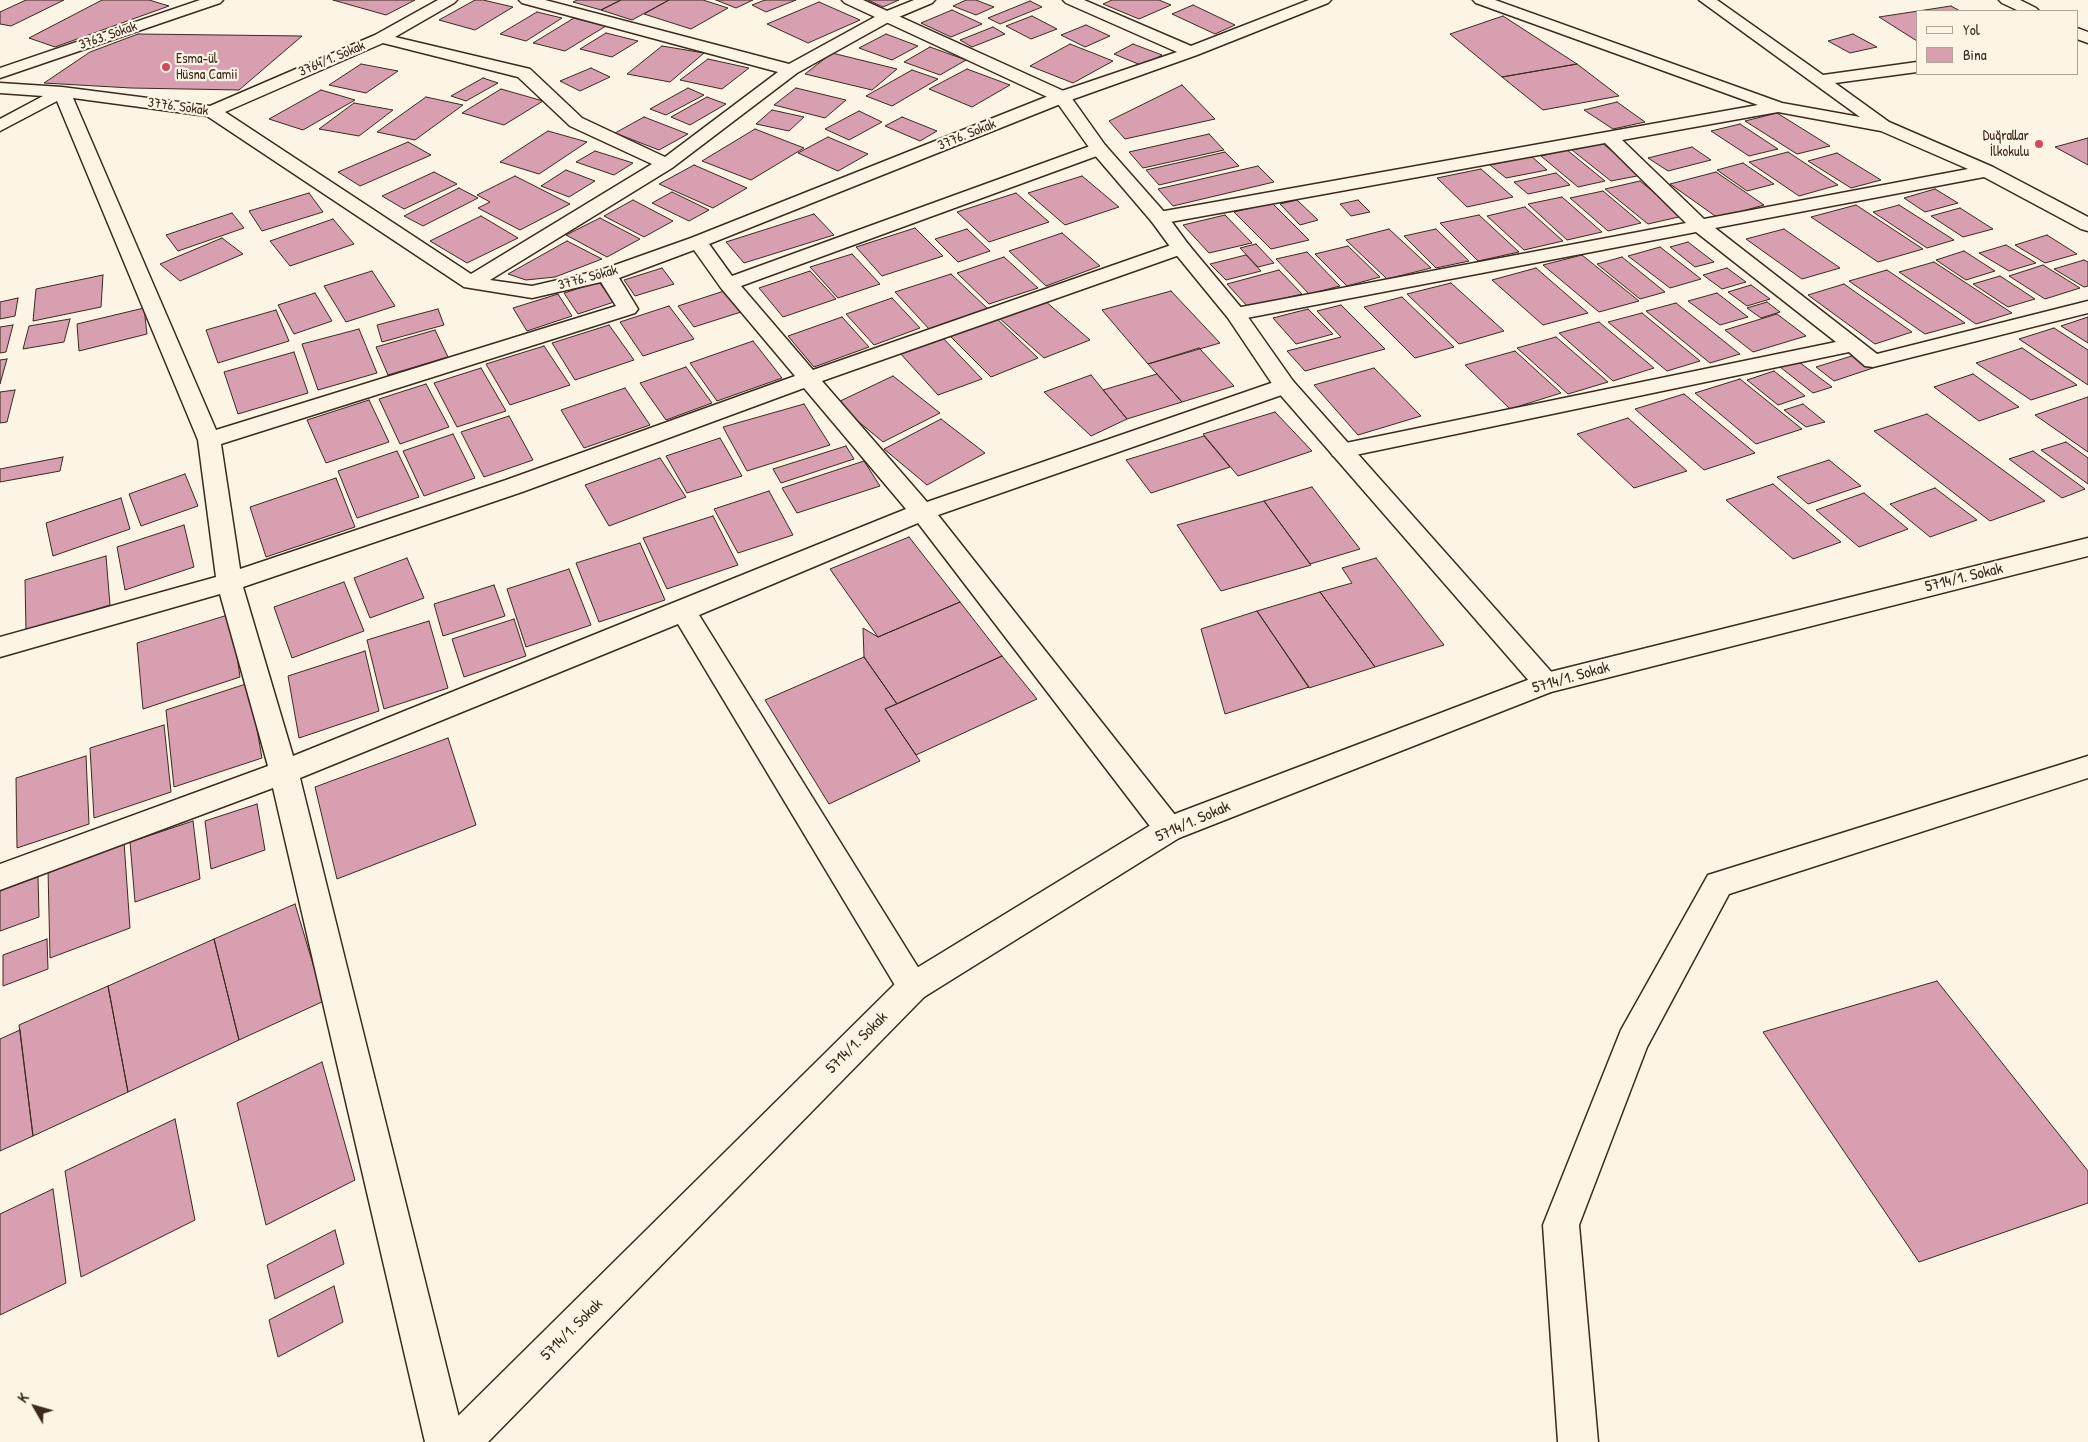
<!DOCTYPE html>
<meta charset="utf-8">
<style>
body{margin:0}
#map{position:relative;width:2088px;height:1442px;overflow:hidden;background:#fcf5e5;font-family:"Patrick Hand",sans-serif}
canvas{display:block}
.legend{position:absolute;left:1916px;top:10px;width:162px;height:65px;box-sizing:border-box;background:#fcf5e5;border:1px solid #afa495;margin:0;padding:6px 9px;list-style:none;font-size:15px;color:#3b2a1e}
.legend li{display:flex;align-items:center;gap:10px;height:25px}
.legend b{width:25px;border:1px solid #afa495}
.north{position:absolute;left:10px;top:1382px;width:50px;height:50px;-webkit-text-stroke:4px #fcf5e5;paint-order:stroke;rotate:308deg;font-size:14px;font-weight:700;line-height:20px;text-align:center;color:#3b2a1e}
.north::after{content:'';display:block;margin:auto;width:18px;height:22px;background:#3b2a1e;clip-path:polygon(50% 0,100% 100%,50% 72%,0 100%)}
</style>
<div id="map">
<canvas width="2088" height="1442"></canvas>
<ul class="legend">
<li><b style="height:6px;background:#fcf5e5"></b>Yol</li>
<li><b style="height:14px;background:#d89fb0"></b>Bina</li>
</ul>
<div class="north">K</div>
</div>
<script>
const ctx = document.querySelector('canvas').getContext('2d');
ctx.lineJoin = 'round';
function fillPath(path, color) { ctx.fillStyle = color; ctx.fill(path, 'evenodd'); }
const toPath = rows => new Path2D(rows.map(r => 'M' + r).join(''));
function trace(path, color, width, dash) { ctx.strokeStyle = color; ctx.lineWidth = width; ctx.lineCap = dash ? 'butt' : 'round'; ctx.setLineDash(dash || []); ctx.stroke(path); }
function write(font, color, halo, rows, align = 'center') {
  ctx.font = font + ' "Patrick Hand",sans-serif'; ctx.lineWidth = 4.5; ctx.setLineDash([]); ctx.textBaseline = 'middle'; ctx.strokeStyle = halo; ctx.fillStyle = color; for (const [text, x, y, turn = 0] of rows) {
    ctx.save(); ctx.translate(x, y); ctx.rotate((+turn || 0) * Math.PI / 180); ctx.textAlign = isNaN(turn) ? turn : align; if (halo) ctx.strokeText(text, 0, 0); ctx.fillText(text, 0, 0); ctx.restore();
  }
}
const building = toPath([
 [26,0,64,0,11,26,0,24,0,12,26,0],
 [102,0,149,0,169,6,55,47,29,38,102,0],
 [333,0,415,0,386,15,333,0],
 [475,0,483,0,513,7,475,30,439,20,475,0],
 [577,0,621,0,601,10,573,2,577,0],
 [621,0,669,0,632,20,601,10,621,0],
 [669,0,703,0,728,8,691,29,644,14,669,0],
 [716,0,753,0,736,8,716,0],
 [765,0,796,0,766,12,752,5,765,0],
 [868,0,899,0,883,7,868,0],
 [966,0,976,0,994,7,976,15,953,6,966,0],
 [1112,0,1159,0,1171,5,1139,19,1103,4,1112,0],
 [1030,1,1042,7,1000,24,988,18,1030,1],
 [819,2,860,20,808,43,767,24,819,2],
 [1193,5,1235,25,1215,34,1172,14,1193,5],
 [1951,6,1960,11,1917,11,1917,41,1879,17,1951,6],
 [952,10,982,24,951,37,921,23,952,10],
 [537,12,562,18,526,41,500,34,537,12],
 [1032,16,1057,29,1031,39,1006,26,1032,16],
 [1503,16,1577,64,1502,77,1450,34,1503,16],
 [574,18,606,26,565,51,533,43,574,18],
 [1086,25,1110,36,1085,47,1061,35,1086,25],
 [993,27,1005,34,972,47,960,40,993,27],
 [606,33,638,41,612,57,580,49,606,33],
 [138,34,302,36,239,90,131,88,44,83,90,52,138,34],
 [886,34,918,46,892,60,859,48,886,34],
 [1853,34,1877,47,1850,53,1828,41,1853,34],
 [1070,44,1113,61,1073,83,1030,66,1070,44],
 [1133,44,1162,55,1143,66,1114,54,1133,44],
 [662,46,704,53,670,82,627,74,662,46],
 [930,47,966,60,940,75,904,62,930,47],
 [832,53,897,69,872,90,805,74,832,53],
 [708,59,749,68,722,89,680,80,708,59],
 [361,64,398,71,366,93,329,85,361,64],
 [1577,64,1619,96,1543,110,1502,77,1577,64],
 [591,68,610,77,580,91,560,81,591,68],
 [967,69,1010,85,972,107,929,89,967,69],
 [912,70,938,79,892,106,866,96,912,70],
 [483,78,498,83,466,101,451,96,483,78],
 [1182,85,1215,119,1125,139,1109,121,1182,85],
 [688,88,704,95,666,115,650,109,688,88],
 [796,88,846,100,825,118,774,105,796,88],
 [501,89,543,101,504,125,462,113,501,89],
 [321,90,355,100,303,130,269,119,321,90],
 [426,97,463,105,415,140,377,132,426,97],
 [707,97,726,104,690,125,671,117,707,97],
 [1617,102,1645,122,1613,129,1584,110,1617,102],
 [354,103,393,110,359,136,319,129,354,103],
 [772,110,804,117,789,131,756,124,772,110],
 [859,111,882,122,849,140,825,129,859,111],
 [1777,113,1830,146,1797,154,1745,121,1777,113],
 [644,117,688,134,659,150,615,133,644,117],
 [902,117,937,131,920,141,885,126,902,117],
 [1740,124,1778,149,1749,156,1711,131,1740,124],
 [755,129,804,148,751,180,702,161,755,129],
 [548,131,587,142,539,174,500,162,548,131],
 [1209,134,1224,150,1143,168,1129,152,1209,134],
 [828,137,868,154,838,171,798,153,828,137],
 [2088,138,2088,165,2055,147,2088,138],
 [408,142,431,155,360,186,338,172,408,142],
 [1602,143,1642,175,1611,181,1572,150,1602,143],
 [1692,147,1711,160,1668,171,1648,158,1692,147],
 [1567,150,1605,181,1578,187,1541,156,1567,150],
 [595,151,633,163,614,175,576,162,595,151],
 [1225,152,1239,166,1159,185,1146,170,1225,152],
 [1788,152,1838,185,1799,196,1749,162,1788,152],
 [1837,153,1881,180,1851,188,1808,161,1837,153],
 [1531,156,1547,170,1506,178,1490,165,1531,156],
 [1743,163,1774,184,1747,191,1717,170,1743,163],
 [694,165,747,188,713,208,659,184,694,165],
 [1258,166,1274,182,1173,206,1158,189,1258,166],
 [1481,169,1513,197,1467,207,1437,178,1481,169],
 [566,170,595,181,569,197,541,186,566,170],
 [434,172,457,184,404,209,382,196,434,172],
 [1716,172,1764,205,1718,218,1670,184,1716,172],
 [1556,173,1570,185,1528,194,1514,182,1556,173],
 [515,176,570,204,520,230,478,208,490,202,477,195,515,176],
 [1082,176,1119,207,1065,225,1028,193,1082,176],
 [1640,181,1683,216,1648,224,1605,189,1640,181],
 [459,188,478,198,423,226,404,216,459,188],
 [1935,189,1958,203,1925,212,1904,198,1935,189],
 [1603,191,1641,223,1608,231,1570,198,1603,191],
 [672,192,709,210,689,221,652,203,672,192],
 [309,193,323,212,262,231,249,211,309,193],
 [1016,193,1049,222,989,242,957,212,1016,193],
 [1562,197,1602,232,1567,240,1528,204,1562,197],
 [633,200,673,221,644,237,604,216,633,200],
 [1297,200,1318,220,1300,225,1280,204,1297,200],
 [1358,200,1370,212,1351,216,1340,204,1358,200],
 [1272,203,1309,240,1271,249,1234,212,1272,203],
 [1856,205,1923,249,1878,262,1811,217,1856,205],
 [1899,205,1954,240,1927,248,1873,212,1899,205],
 [1525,207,1563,241,1524,250,1487,216,1525,207],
 [1960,208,1993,229,1963,237,1931,216,1960,208],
 [232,213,244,228,178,251,166,235,232,213],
 [814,214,834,235,744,263,726,242,814,214],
 [1225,215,1252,243,1209,253,1183,225,1225,215],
 [1479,215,1519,252,1478,261,1440,223,1479,215],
 [481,216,518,238,467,263,430,241,481,216],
 [600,218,640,239,607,257,566,235,600,218],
 [333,219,354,244,290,266,270,241,333,219],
 [915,228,943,256,882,276,856,247,915,228],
 [967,229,990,251,958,262,935,239,967,229],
 [1389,229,1431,268,1387,279,1346,240,1389,229],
 [1436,229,1469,261,1436,268,1404,236,1436,229],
 [1784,229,1840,268,1802,279,1746,239,1784,229],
 [1062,233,1100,266,1046,286,1009,251,1062,233],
 [2047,235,2077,254,2045,263,2015,245,2047,235],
 [222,238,243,254,180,281,160,264,222,238],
 [567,241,602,259,555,277,526,280,508,274,567,241],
 [1688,242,1714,262,1695,267,1670,247,1688,242],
 [1256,244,1274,263,1258,267,1240,248,1256,244],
 [2006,245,2036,263,2009,271,1979,253,2006,245],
 [1348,246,1380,277,1347,286,1315,254,1348,246],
 [1660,247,1701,279,1670,288,1628,256,1660,247],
 [1964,251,1995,271,1966,280,1936,260,1964,251],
 [1307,252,1340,286,1309,294,1276,259,1307,252],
 [852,254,880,284,838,298,810,267,852,254],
 [1246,255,1261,271,1226,280,1210,264,1246,255],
 [1582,255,1639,301,1599,312,1543,265,1582,255],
 [1004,257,1038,288,989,304,957,273,1004,257],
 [1622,257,1665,292,1640,299,1597,264,1622,257],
 [2084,260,2088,262,2088,286,2084,287,2054,269,2084,260],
 [1934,262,2012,313,1976,324,1899,272,1934,262],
 [2043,265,2080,288,2045,299,2009,276,2043,265],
 [662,268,674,284,635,296,624,280,662,268],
 [1536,268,1588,313,1543,325,1492,280,1536,268],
 [1727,268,1746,282,1722,289,1703,275,1727,268],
 [1279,270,1302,294,1248,307,1227,284,1279,270],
 [1887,270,1965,323,1925,334,1849,281,1887,270],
 [372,271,395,306,346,322,324,286,372,271],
 [810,271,836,299,783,317,759,288,810,271],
 [951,274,988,309,930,330,895,292,951,274],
 [103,275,101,307,33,321,36,289,103,275],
 [2000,276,2035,299,2008,307,1973,284,2000,276],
 [599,282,614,302,578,314,564,293,599,282],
 [1451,283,1504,331,1459,344,1407,294,1451,283],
 [1844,284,1912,332,1875,344,1808,295,1844,284],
 [1751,285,1770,299,1747,306,1728,292,1751,285],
 [724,291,741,312,694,327,678,306,724,291],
 [1171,291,1220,343,1148,364,1102,310,1171,291],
 [315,293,332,321,294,334,278,305,315,293],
 [1717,293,1748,317,1720,325,1688,301,1717,293],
 [558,294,572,316,527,331,513,308,558,294],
 [1402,297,1454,347,1415,358,1364,307,1402,297],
 [18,298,15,316,0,319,0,302,18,298],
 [892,298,920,328,874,345,846,314,892,298],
 [1044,300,1090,340,1044,358,998,317,1044,300],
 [1767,302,1780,312,1761,318,1747,308,1767,302],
 [1676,303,1740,354,1710,363,1646,311,1676,303],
 [1341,305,1385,349,1305,371,1287,351,1341,337,1317,311,1341,305],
 [669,306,694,339,643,356,620,322,669,306],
 [144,308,147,334,79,351,77,324,144,308],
 [438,309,444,325,382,342,377,325,438,309],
 [1308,309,1333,334,1296,344,1273,318,1308,309],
 [276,310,289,341,218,363,206,330,276,310],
 [1642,313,1700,361,1667,371,1608,322,1642,313],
 [1777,314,1806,336,1753,352,1725,330,1777,314],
 [842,317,869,347,814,367,788,336,842,317],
 [995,317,1038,358,991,377,949,335,995,317],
 [2088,317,2088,343,2061,326,2088,317],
 [70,319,64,342,23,349,29,326,70,319],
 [1599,322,1654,368,1613,381,1559,333,1599,322],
 [13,325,6,352,0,353,0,327,13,325],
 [609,325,634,360,575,380,552,343,609,325],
 [2054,328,2088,350,2088,385,2019,339,2054,328],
 [359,329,377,373,318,390,302,344,359,329],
 [435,330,448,357,388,375,376,347,435,330],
 [942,337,982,379,938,395,899,352,942,337],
 [1556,337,1608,382,1568,394,1517,348,1556,337],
 [753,341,782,378,717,401,690,363,753,341],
 [544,346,570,385,510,405,486,364,544,346],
 [1199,348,1234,386,1182,402,1148,364,1199,348],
 [2022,348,2077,385,2031,400,1976,363,2022,348],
 [1515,351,1561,393,1510,409,1465,365,1515,351],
 [294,352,308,393,238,414,224,372,294,352],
 [1855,355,1873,368,1834,381,1816,367,1855,355],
 [7,359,0,384,0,360,7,359],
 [1799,362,1832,387,1813,393,1780,367,1799,362],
 [686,367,712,403,666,420,640,383,686,367],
 [481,368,506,411,457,427,434,383,481,368],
 [1374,368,1421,416,1358,435,1314,385,1374,368],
 [1774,371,1805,396,1778,405,1747,380,1774,371],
 [1157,374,1182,402,1127,419,1103,390,1157,374],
 [1973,374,2019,407,1979,421,1934,387,1973,374],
 [1091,375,1127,419,1091,436,1044,392,1091,375],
 [893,376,940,413,883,442,836,403,893,376],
 [1740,379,1802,429,1756,444,1695,393,1740,379],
 [426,384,449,427,400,444,379,399,426,384],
 [625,388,650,425,584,448,561,410,625,388],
 [15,390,7,422,0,423,0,392,15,390],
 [1684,394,1755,453,1704,470,1635,409,1684,394],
 [2088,397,2088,452,2035,415,2088,397],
 [369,400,389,442,326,463,307,420,369,400],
 [804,404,830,445,747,471,723,427,804,404],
 [1803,404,1825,422,1806,427,1784,410,1803,404],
 [1275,412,1312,451,1238,476,1203,434,1275,412],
 [1927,414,2045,501,1990,521,1874,431,1927,414],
 [509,416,533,460,484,477,461,432,509,416],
 [1628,418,1687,471,1634,488,1577,434,1628,418],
 [941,419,985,453,927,485,884,449,941,419],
 [453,434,475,478,424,496,403,451,453,434],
 [1204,436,1230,467,1151,493,1126,460,1204,436],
 [720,438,742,476,687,493,666,456,720,438],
 [2066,442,2088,458,2088,484,2041,450,2066,442],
 [846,446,854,459,781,483,773,469,846,446],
 [397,451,419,497,357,518,338,471,397,451],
 [2033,451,2085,489,2062,498,2009,459,2033,451],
 [63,457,60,471,0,482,0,469,63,457],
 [660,458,686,497,609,526,585,485,660,458],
 [1829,460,1861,486,1808,504,1777,477,1829,460],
 [864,461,880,486,797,513,782,488,864,461],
 [185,474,198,506,141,526,129,494,185,474],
 [336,478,355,527,266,557,250,507,336,478],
 [1773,484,1841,542,1793,559,1726,500,1773,484],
 [1312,487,1360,549,1310,564,1264,501,1312,487],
 [1935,488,1977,520,1930,537,1890,504,1935,488],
 [769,491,793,535,738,553,714,509,769,491],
 [1864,493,1908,529,1859,547,1816,510,1864,493],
 [121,498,130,529,53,556,46,523,121,498],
 [1264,501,1311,565,1221,591,1177,525,1264,501],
 [713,516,738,565,667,589,643,538,713,516],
 [184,525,194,567,125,590,117,547,184,525],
 [909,537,960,602,878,637,830,569,909,537],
 [640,543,665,600,599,622,576,563,640,543],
 [106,556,110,605,26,631,25,580,106,556],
 [407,558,424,598,370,618,354,578,407,558],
 [1376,558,1444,645,1375,667,1320,592,1352,583,1342,568,1376,558],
 [569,569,591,625,526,647,507,589,569,569],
 [344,582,364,631,292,658,274,607,344,582],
 [494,585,505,616,443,636,434,604,494,585],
 [1320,592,1375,667,1309,688,1257,611,1320,592],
 [960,602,1002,656,897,704,864,657,863,628,878,637,960,602],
 [1257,611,1309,687,1225,714,1201,629,1257,611],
 [231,614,240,677,143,709,137,643,231,614],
 [514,619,526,656,464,677,452,639,514,619],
 [429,621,448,688,384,709,367,640,429,621],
 [365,651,379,711,299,738,288,676,365,651],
 [1002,656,1037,699,916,755,885,709,1002,656],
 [864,657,897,704,885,709,920,761,829,804,765,700,864,657],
 [249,683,262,758,174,787,166,710,249,683],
 [164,725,171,792,94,818,90,748,164,725],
 [448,738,476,825,337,879,315,787,448,738],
 [86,756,89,824,17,848,16,778,86,756],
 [257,804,265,850,211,869,205,821,257,804],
 [193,821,200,879,135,902,130,842,193,821],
 [124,842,130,928,50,958,48,869,124,842],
 [38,877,39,917,0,931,0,890,38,877],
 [295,904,324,1001,239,1040,214,939,295,904],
 [47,939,48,969,3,986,3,955,47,939],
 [214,939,239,1040,128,1092,108,986,214,939],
 [1937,981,2088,1171,2088,1203,1919,1262,1763,1032,1937,981],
 [108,986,128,1092,33,1136,19,1025,108,986],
 [20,1030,33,1136,0,1151,0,1039,20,1030],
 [322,1062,355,1180,266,1225,237,1103,322,1062],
 [175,1119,195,1220,81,1277,65,1171,175,1119],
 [53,1189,66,1283,0,1315,0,1214,53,1189],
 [335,1230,344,1264,275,1299,267,1265,335,1230],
 [334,1286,343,1322,278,1357,269,1320,334,1286]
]);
fillPath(building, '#d89fb0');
trace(building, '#3b2a1e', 1);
const minor = toPath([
 [200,0,223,0,220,3,0,78,0,68,200,0],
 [438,0,457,0,454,3,395,37,530,69,582,118,665,157,778,72,522,3,519,0,545,0,789,64,882,13,914,0,935,0,932,3,894,19,797,73,672,168,490,280,532,286,601,270,691,238,1056,93,1177,52,1066,3,1063,0,1084,0,1191,46,1309,0,1331,0,1328,3,1197,55,1068,101,709,244,732,276,1093,145,1099,144,1105,145,1108,149,1105,153,741,286,813,370,1174,244,1181,242,1188,244,1191,248,1188,252,822,381,927,502,1277,381,1285,379,1293,381,1296,386,1293,391,938,515,1179,820,1184,829,1179,838,1169,841,1159,838,918,523,699,615,924,977,929,987,924,997,913,1001,902,997,678,624,300,778,465,1442,425,1442,273,788,0,890,0,864,268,766,220,594,0,657,0,637,216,577,198,440,57,101,0,131,0,119,43,96,0,93,0,83,62,87,210,106,375,35,438,0],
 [383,43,518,77,570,126,652,164,471,274,225,112,383,43],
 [73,98,207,116,464,287,532,298,601,282,616,306,216,430,73,98],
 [694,250,721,288,795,376,506,480,240,569,221,444,635,313,638,309,619,278,694,250],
 [804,388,906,509,293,756,243,587,522,492,804,388],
 [1473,0,1495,0,1782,103,1860,117,1699,0,1717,0,1823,75,1917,62,1917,72,1835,83,1889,122,1993,167,2088,217,2088,231,2081,229,1984,177,1715,228,1877,354,2088,301,2088,313,1873,367,1865,366,1849,352,1341,458,1333,456,1330,451,1333,446,1341,444,1836,342,1696,232,1236,320,1229,318,1226,314,1229,310,1236,308,1686,223,1605,143,1159,224,1152,222,1150,218,1152,214,1159,212,1758,105,1476,3,1473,0],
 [1778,112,1881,131,1968,169,1704,219,1622,140,1778,112],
 [1999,0,2020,0,2036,8,2039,11,2019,11,2002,3,1999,0],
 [2077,28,2088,32,2088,43,2077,39,2077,28],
 [2088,756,2088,778,1729,894,1647,1047,1579,1225,1598,1442,1558,1442,1543,1225,1621,1030,1708,875,2088,756]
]);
const tertiary = toPath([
 [842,0,863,0,1068,93,1105,145,1166,214,1188,244,1243,310,1293,381,1555,676,1559,683,1555,690,1546,693,1537,690,1277,391,1228,318,1174,252,1152,222,1093,153,1056,101,845,3,842,0]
]);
const secondary = toPath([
 [2088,538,2088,556,1551,692,1179,838,924,997,488,1442,440,1442,446,1428,902,977,1159,820,1546,673,2088,538]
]);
trace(minor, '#3b2a1e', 3);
trace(tertiary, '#3b2a1e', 3);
trace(secondary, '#3b2a1e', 3);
fillPath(minor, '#fcf5e5');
fillPath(tertiary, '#fcf5e5');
fillPath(secondary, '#fcf5e5');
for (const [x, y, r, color] of [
 [166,67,5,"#d1495b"],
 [2039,144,5,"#d1495b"]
]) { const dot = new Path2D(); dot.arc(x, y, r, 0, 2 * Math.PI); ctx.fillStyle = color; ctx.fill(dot); trace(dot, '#fcf5e5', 2); }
write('14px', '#3b2a1e', '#fcf5e5', [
 ["3763. Sokak",108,36,-19],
 ["3764/1. Sokak",332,59,-23],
 ["3776. Sokak",178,107,8],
 ["3776. Sokak",967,135,-22],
 ["3776. Sokak",588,278,-15]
]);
write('14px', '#3b2a1e', '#fcf5e5', [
 ["Esma-ül",176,59],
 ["Hüsna Camii",176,75],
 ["Duğrallar",2029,136,"right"],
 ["İlkokulu",2029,152,"right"]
], 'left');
write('16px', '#3b2a1e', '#fcf5e5', [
 ["5714/1. Sokak",1964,578,-14],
 ["5714/1. Sokak",1571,678,-16],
 ["5714/1. Sokak",1193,822,-24],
 ["5714/1. Sokak",857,1043,-45],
 ["5714/1. Sokak",572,1330,-45]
]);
</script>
